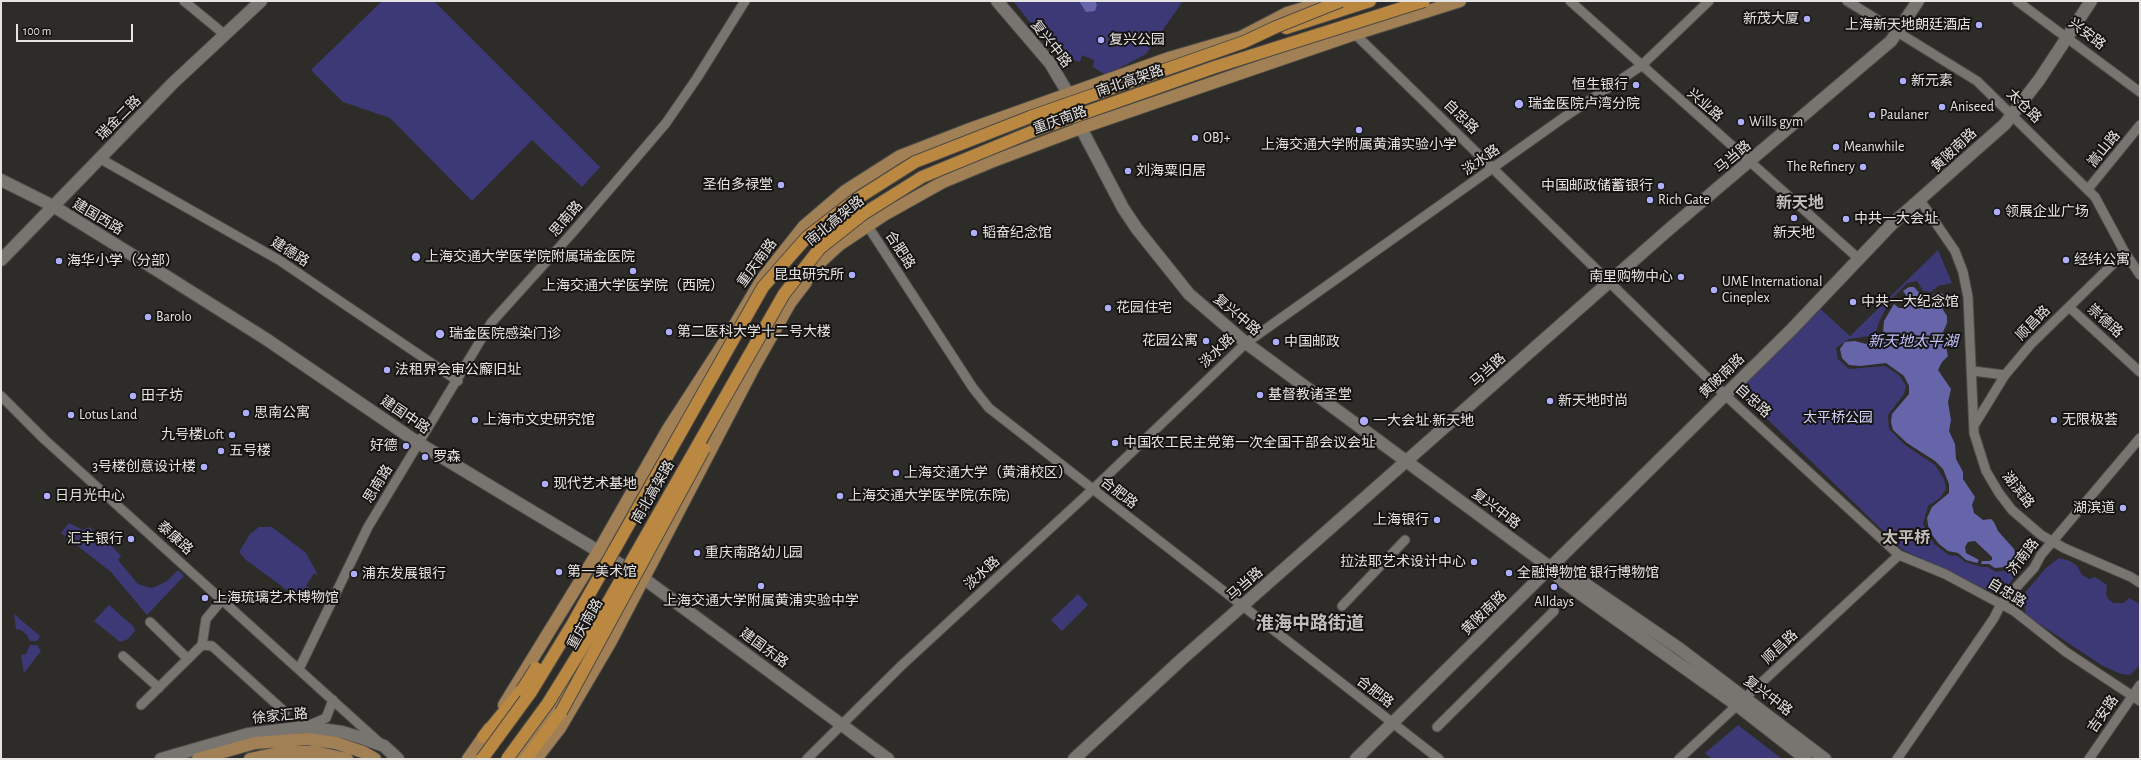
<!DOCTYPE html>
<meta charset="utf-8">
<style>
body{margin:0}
#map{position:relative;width:2141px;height:760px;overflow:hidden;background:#2e2c28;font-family:"Alegreya Sans",sans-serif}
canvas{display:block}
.frame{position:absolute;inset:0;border:2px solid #e6e4e2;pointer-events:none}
.scale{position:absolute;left:16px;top:24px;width:117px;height:18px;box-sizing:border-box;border:2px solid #e6e4e2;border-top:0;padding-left:5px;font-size:12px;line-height:14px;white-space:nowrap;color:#e6e4e2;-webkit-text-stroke:3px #161413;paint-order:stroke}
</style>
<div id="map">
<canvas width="2141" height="760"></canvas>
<div class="frame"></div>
<div class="scale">100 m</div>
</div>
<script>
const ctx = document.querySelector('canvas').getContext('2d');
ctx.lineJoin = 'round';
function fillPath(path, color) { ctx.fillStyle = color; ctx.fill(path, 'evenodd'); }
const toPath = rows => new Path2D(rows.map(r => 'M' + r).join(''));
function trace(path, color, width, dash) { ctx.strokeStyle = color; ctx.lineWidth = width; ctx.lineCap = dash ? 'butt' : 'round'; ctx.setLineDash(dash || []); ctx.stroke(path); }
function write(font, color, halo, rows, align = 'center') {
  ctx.font = font + ' "Alegreya Sans","Noto Sans SC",sans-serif'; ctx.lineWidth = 4; ctx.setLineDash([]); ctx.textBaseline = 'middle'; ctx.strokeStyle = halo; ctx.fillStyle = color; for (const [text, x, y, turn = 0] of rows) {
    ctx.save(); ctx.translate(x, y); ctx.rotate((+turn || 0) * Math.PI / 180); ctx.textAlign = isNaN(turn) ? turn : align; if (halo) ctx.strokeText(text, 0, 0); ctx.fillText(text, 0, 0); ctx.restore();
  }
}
fillPath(toPath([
 [382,1,434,1,600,167,582,187,532,140,472,201,390,118,343,102,311,70],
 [1013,1,1183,1,1146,54,1106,75,1093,67,1094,60,1082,55,1080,62,1066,58,1040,35],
 [1938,250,1952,283,1938,286,1931,292,1923,291,1917,281,1907,283,1889,302,1879,322,1875,335,1849,339,1836,348,1838,359,1849,369,1885,366,1899,375,1906,386,1904,394,1888,415,1889,429,1905,445,1935,465,1944,479,1946,489,1940,498,1928,506,1923,524,1934,544,1949,555,1958,556,1965,562,1982,567,1988,567,1996,572,2007,570,2016,564,2021,568,2000,596,1903,550,1735,388,1816,305,1850,336],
 [69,523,83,530,89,527,110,544,121,556,118,560,138,584,151,588,155,587,167,581,178,570,184,576,147,615,111,572,61,533],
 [259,527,272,527,306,553,318,575,314,573,306,586,312,590,298,593,287,590,246,560,239,552,250,534],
 [2059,558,2070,561,2077,566,2082,575,2089,579,2095,577,2107,585,2106,594,2109,600,2114,603,2124,603,2129,598,2140,604,2140,665,2130,675,2121,674,2103,666,2026,615,2023,595,2046,568],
 [1078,594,1088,605,1062,631,1051,620],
 [109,605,134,627,135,631,128,639,120,642,94,621],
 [14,614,40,636,37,641,30,641,27,635,21,630,16,629],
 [30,645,37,645,41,651,24,673,21,655,26,654],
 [1738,725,1782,759,1712,759,1705,753]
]), '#3d3976');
fillPath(toPath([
 [1079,1,1095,1,1097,5,1095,11,1086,12],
 [1909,287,1914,287,1923,297,1930,297,1937,292,1941,293,1946,297,1943,310,1947,316,1947,323,1943,332,1948,356,1942,362,1938,370,1951,389,1948,402,1951,420,1949,431,1955,444,1956,459,1963,472,1963,479,1975,497,1972,505,1974,513,1983,520,1991,519,1994,522,1998,531,2014,549,2016,555,2013,562,2005,567,1995,568,1989,564,1981,564,1982,561,1989,561,1992,560,1992,557,1975,541,1968,542,1965,547,1966,553,1979,560,1977,563,1966,560,1958,553,1948,551,1939,544,1929,531,1927,518,1932,507,1949,493,1949,484,1943,469,1935,461,1907,443,1893,430,1891,422,1892,414,1909,394,1909,386,1904,376,1886,363,1860,366,1849,365,1842,358,1840,349,1845,342,1855,341,1866,344,1876,340,1883,333,1884,321,1894,304,1899,308,1905,308,1909,304,1909,299,1903,291]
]), '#6665a9');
const street = toPath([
 [184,1,224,34],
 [1570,1,1859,259],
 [1847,1,1977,81,2095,197,2124,251,2140,275],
 [2017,1,2140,92],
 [1355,34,1724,394,1899,555,1945,574,2014,611,2066,652,2140,701],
 [99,158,279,260,458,381],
 [2088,189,2140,125],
 [845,191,973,388,989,408,1439,759],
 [1920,200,1955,251,1963,272,1968,297,1974,433,1986,471,1999,493,2012,510,2041,535,2064,548,2131,577,2140,583],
 [2069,307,2140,372],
 [1973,371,2005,375],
 [1,396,44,439,381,744],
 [1975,424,2005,375,2031,344,2114,263,2124,251],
 [1342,606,1405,540],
 [150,622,188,659],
 [202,645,212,646,285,712],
 [123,656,159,688],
 [299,669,368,527,491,323,573,232,666,123,697,78,745,1],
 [141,705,202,645,206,619,222,600],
 [305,727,326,718,333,700],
 [1437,727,1554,611],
 [807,759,901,666,1092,490,1246,343,1563,118,1641,66,1709,1],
 [1679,759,1899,555],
 [1897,759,1994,618,2001,604,2034,568,2041,555,2140,438],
 [2089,759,2140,685]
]);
const secondary = toPath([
 [997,1,1050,63,1069,95,1081,128,1123,208,1137,229,1189,294,1246,343,1551,568,1561,580,1738,706,1806,759],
 [1,180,53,206,147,264,266,339,420,444,643,578,888,759],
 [1,260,173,83,261,1],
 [1551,568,1565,570,1680,649,1825,759],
 [161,759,248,734,305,727,342,732,362,738,384,746,398,759],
 [1074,759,1182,659,1667,231,1891,41,1918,1],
 [1356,759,1792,329,1892,224,2005,124,2039,80,2091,1]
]);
const primary = toPath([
 [797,287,802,279,839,245,884,215,943,182,991,162,1081,128,1355,34,1460,1],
 [504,705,598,552,668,429,725,341,762,279,804,226,845,191,900,156,967,130,1169,58,1241,37,1287,13,1328,1],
 [198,759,255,743,307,739,336,743,363,752,375,759],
 [250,759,282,752,315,752,347,759],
 [468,759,489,729],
 [518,759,555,709,589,647],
 [536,759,560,728,610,643,754,367,790,303,806,282]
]);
const highway = toPath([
 [1286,28,1370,1],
 [483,737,522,690],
 [526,759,561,712]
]);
trace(street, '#4d4a47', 11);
trace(secondary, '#4d4a47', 14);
trace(primary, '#4d4a47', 14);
trace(highway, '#4d4a47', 14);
trace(street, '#787571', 9);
trace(secondary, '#787571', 12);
trace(primary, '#a08054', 12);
trace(highway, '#ba8840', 12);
const highwayBridge = toPath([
 [522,690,536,668],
 [561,712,704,449],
 [482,759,531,692,573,623,763,287,807,237,855,200,915,162,1030,117,1244,42,1276,27,1341,1],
 [507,759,548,703,579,653,784,294,820,248,863,214,922,177,1036,130,1215,67,1424,1]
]);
trace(highwayBridge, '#4d4a47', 14, []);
trace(highwayBridge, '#ba8840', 12);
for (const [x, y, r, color] of [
 [1807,19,4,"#aeaefb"],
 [1979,25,4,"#aeaefb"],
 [1101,40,4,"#aeaefb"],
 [1903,81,4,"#aeaefb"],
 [1636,85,4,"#aeaefb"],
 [1519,104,5,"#aeaefb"],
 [1942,107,4,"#aeaefb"],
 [1872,115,4,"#aeaefb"],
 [1741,122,4,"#aeaefb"],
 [1359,130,4,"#aeaefb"],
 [1195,138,4,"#aeaefb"],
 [1836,147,4,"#aeaefb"],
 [1863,167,4,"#aeaefb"],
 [1128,171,4,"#aeaefb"],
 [781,185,4,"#aeaefb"],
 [1661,186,4,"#aeaefb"],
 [1650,200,4,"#aeaefb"],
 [1997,212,4,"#aeaefb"],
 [1794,218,4,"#aeaefb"],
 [1846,219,4,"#aeaefb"],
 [974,233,4,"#aeaefb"],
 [416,257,5,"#aeaefb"],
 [2066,260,4,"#aeaefb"],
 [59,261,4,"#aeaefb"],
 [633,271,4,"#aeaefb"],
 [852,275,4,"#aeaefb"],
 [1681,277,4,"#aeaefb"],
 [1714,290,4,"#aeaefb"],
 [1853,302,4,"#aeaefb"],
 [1108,308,4,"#aeaefb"],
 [148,317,4,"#aeaefb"],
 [669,332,4,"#aeaefb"],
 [440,334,5,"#aeaefb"],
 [1206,341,4,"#aeaefb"],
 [1276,342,4,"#aeaefb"],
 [387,370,4,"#aeaefb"],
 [1260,395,4,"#aeaefb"],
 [133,396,4,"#aeaefb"],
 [1550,401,4,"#aeaefb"],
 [246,413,4,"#aeaefb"],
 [71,415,4,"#aeaefb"],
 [475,420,4,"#aeaefb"],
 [2054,420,4,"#aeaefb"],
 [1364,421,5,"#aeaefb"],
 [232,435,4,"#aeaefb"],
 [1115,443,4,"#aeaefb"],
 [406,446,4,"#aeaefb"],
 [221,451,4,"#aeaefb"],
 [425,457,4,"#aeaefb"],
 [204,467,4,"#aeaefb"],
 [896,473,4,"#aeaefb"],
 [545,484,4,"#aeaefb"],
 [47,496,4,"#aeaefb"],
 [840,496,4,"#aeaefb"],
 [2123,508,4,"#aeaefb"],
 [1437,520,4,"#aeaefb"],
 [131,539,4,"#aeaefb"],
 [697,553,4,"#aeaefb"],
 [1474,562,4,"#aeaefb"],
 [559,572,4,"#aeaefb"],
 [1509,573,4,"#aeaefb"],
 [354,574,4,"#aeaefb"],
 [761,586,4,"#aeaefb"],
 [1554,587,4,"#aeaefb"],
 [205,598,4,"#aeaefb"]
]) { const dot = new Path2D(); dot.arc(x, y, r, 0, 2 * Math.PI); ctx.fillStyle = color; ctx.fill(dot); trace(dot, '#161413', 1.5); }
write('14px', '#e6e4e2', '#161413', [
 ["新茂大厦",1799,19,"right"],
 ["上海新天地朗廷酒店",1971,25,"right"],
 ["复兴公园",1109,40],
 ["新元素",1911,81],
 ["恒生银行",1628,85,"right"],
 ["瑞金医院卢湾分院",1528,104],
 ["Aniseed",1950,107],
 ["Paulaner",1880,115],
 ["Wills gym",1749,122],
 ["OBJ+",1203,138],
 ["上海交通大学附属黄浦实验小学",1359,145,"center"],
 ["Meanwhile",1844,147],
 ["The Refinery",1855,167,"right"],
 ["刘海粟旧居",1136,171],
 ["圣伯多禄堂",773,185,"right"],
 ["中国邮政储蓄银行",1653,186,"right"],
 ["Rich Gate",1658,200],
 ["领展企业广场",2005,212],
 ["中共一大会址",1854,219],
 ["韬奋纪念馆",982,233],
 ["新天地",1794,233,"center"],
 ["上海交通大学医学院附属瑞金医院",425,257],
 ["经纬公寓",2074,260],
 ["海华小学（分部）",67,261],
 ["昆虫研究所",844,275,"right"],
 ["南里购物中心",1673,277,"right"],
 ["UME International",1722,282],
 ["Cineplex",1722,298],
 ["上海交通大学医学院（西院）",633,286,"center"],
 ["中共一大纪念馆",1861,302],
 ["花园住宅",1116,308],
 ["Barolo",156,317],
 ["第二医科大学十二号大楼",677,332],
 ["瑞金医院感染门诊",449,334],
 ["花园公寓",1198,341,"right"],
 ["中国邮政",1284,342],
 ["法租界会审公廨旧址",395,370],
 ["基督教诸圣堂",1268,395],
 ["田子坊",141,396],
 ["新天地时尚",1558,401],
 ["思南公寓",254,413],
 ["Lotus Land",79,415],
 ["上海市文史研究馆",483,420],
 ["无限极荟",2062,420],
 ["一大会址·新天地",1373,421],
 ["九号楼Loft",224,435,"right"],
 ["中国农工民主党第一次全国干部会议会址",1123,443],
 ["好德",398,446,"right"],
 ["五号楼",229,451],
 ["罗森",433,457],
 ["3号楼创意设计楼",196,467,"right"],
 ["上海交通大学（黄浦校区）",904,473],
 ["现代艺术基地",553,484],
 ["日月光中心",55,496],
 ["上海交通大学医学院(东院)",848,496],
 ["湖滨道",2115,508,"right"],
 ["上海银行",1429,520,"right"],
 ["汇丰银行",123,539,"right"],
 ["重庆南路幼儿园",705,553],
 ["拉法耶艺术设计中心",1466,562,"right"],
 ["第一美术馆",567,572],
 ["全融博物馆 银行博物馆",1517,573],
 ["浦东发展银行",362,574],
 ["上海琉璃艺术博物馆",213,598],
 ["上海交通大学附属黄浦实验中学",761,601,"center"],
 ["Alldays",1554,602,"center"]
], 'left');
write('14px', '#e6e4e2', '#161413', [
 ["兴安路",2087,34,37],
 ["复兴中路",1051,44,52],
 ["南北高架路",1130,81,-19],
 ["兴业路",1705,105,41],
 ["太仓路",2024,106,44],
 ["自忠路",1461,117,44],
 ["瑞金二路",119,118,-45],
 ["重庆南路",1060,120,-20],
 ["嵩山路",2104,149,-51],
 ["黄陂南路",1954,150,-43],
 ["马当路",1733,157,-40],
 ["淡水路",1481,160,-35],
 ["建国西路",98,217,31],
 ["思南路",566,219,-49],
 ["南北高架路",835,221,-39],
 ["合肥路",900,250,57],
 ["建德路",290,252,32],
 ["重庆南路",757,263,-54],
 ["复兴中路",1237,315,40],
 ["崇德路",2105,321,42],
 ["顺昌路",2033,323,-46],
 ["淡水路",1217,351,-44],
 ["马当路",1488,370,-42],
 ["黄陂南路",1722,376,-44],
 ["自忠路",1753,401,42],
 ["建国中路",405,415,34],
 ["思南路",378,484,-58],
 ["湖滨路",2018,490,52],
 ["南北高架路",653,492,-60],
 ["合肥路",1119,493,38],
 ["复兴中路",1496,509,37],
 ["泰康路",175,538,42],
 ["济南路",2023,557,-52],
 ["淡水路",982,573,-42],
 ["马当路",1245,584,-41],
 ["自忠路",2007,593,31],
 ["黄陂南路",1484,613,-44],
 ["重庆南路",585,624,-60],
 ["顺昌路",1780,647,-43],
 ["建国东路",764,648,36],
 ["合肥路",1375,692,38],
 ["复兴中路",1768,696,37],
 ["吉安路",2103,714,-55],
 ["徐家汇路",280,716,-5]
]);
write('14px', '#d3d4fc', '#161413', [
 ["太平桥公园",1838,418]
]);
write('italic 15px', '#c1c2fd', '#161413', [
 ["新天地太平湖",1913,341]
]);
write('bold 16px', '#c1bdb9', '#161413', [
 ["新天地",1800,203],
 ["太平桥",1906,538]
]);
write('bold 18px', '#c1bdb9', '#161413', [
 ["淮海中路街道",1310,624]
]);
</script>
